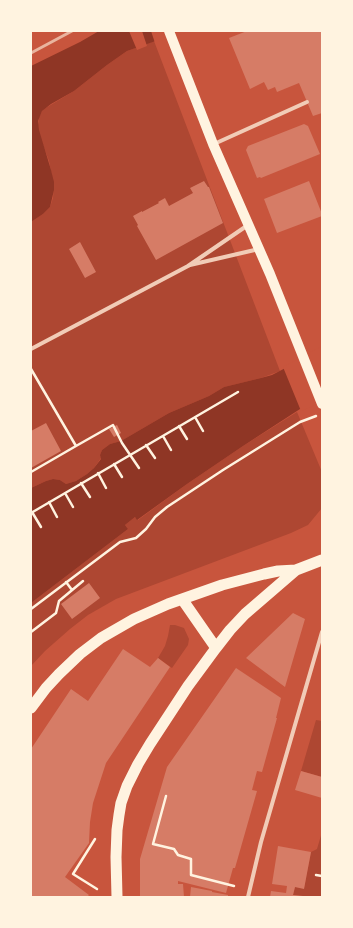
<!DOCTYPE html>
<style>
body{margin:0}
#map{position:relative;width:353px;height:928px;overflow:hidden;background:#c8553d;font-family:Literata,serif}
canvas{display:block}
.frame{position:absolute;inset:0;border:32px solid #fff3e0;pointer-events:none}
</style>
<div id="map">
<canvas width="353" height="928"></canvas>
<div class="frame"></div>
</div>
<script>
const ctx = document.querySelector('canvas').getContext('2d');
ctx.lineJoin = 'round';
function fillPath(path, color) { ctx.fillStyle = color; ctx.fill(path, 'evenodd'); }
const toPath = rows => new Path2D(rows.map(r => 'M' + r).join(''));
function trace(path, color, width, dash) { ctx.strokeStyle = color; ctx.lineWidth = width; ctx.lineCap = dash ? 'butt' : 'round'; ctx.setLineDash(dash || []); ctx.stroke(path); }
fillPath(toPath([
 [154,41,280,371,261,378,224,387,209,396,169,413,121,441,110,444,102,450,100,455,101,458,94,468,87,474,76,481,66,484,60,480,53,479,46,481,31,488,31,222,43,214,50,207,53,198,54,186,49,161,39,134,38,125,39,117,42,111,44,109,74,91,107,65,127,51],
 [297,412,322,472,322,508,308,525,291,533,116,599,88,615,70,629,45,651,31,666,31,603,128,529,125,525,135,517,138,520,187,484,243,446],
 [170,625,175,625,184,628,189,639,188,645,172,668,158,658,165,646,168,636],
 [316,720,322,721,322,777,301,771],
 [322,832,322,897,308,897,293,895,295,887,304,888,311,852,317,849]
]), '#ae4732');
fillPath(toPath([
 [99,31,184,31,127,51,107,65,74,91,51,104,42,111,38,121,39,130,51,170,54,182,54,190,50,207,43,214,31,222,31,66,80,42],
 [322,349,322,400,300,409,243,446,187,484,137,520,135,517,125,525,128,529,31,603,31,488,46,481,53,479,60,480,66,484,76,481,87,474,94,468,101,459,100,455,102,450,110,444,121,441,169,413,209,396,224,387,261,378,272,375]
]), '#8f3625');
fillPath(toPath([
 [129,31,142,31,147,46,137,50],
 [151,31,186,31,185,33,155,43],
 [322,346,322,402,301,411,283,367]
]), '#c8553d');
fillPath(toPath([
 [247,31,322,31,322,113,313,116,299,83,277,92,275,87,268,90,264,82,250,89,229,38],
 [304,124,308,126,320,154,261,178,260,177,257,178,246,150,248,146],
 [204,181,208,187,209,187,223,223,156,260,137,226,138,225,133,216,142,211,142,212,159,203,158,202,165,198,169,206,193,193,190,188],
 [309,181,322,214,322,216,277,233,264,199],
 [80,242,96,272,85,278,69,249],
 [46,423,61,451,31,468,31,431],
 [117,425,121,433,114,437,109,429],
 [89,583,100,598,72,619,61,604],
 [293,613,305,619,285,687,246,658],
 [123,649,150,667,158,658,170,667,106,763,93,803,90,822,89,843,65,877,89,895,87,897,31,897,31,749,71,689,88,701],
 [236,668,281,698,276,718,277,718,262,772,257,771,252,790,257,791,235,868,233,868,226,893,178,881,178,884,183,884,184,897,140,897,140,859,167,767],
 [301,771,322,777,322,798,295,790],
 [278,846,311,852,304,889,295,887,293,895,303,896,303,897,270,897,271,891,286,893,287,886,272,884],
 [191,887,212,891,212,892,228,895,228,897,190,897]
]), '#d67c66');
trace(toPath([
 [31,369,76,446,113,425,122,443,139,468],
 [195,417,203,431],
 [179,426,187,439],
 [163,436,171,450],
 [146,445,155,458],
 [114,464,122,477],
 [31,472,76,446],
 [98,473,106,488],
 [81,483,90,497],
 [65,493,73,507],
 [49,502,57,517],
 [32,512,41,527],
 [31,513,238,392],
 [66,582,72,590],
 [31,609,120,542,136,538,146,529,155,517,167,507,223,470,300,422,316,416],
 [31,632,56,613,59,601,83,581],
 [166,796,153,844,174,849,178,855,191,859,191,875,234,886],
 [95,839,73,874,97,889],
 [316,875,322,876]
]), '#fff3e0', 2.5);
trace(toPath([
 [214,144,307,102],
 [190,265,259,249],
 [31,349,188,266,248,225],
 [248,897,261,842,322,632]
]), '#f1ccb7', 4);
trace(toPath([
 [169,31,213,144,270,274,322,404]
]), '#fff3e0', 10);
trace(toPath([
 [182,599,216,648],
 [31,708,46,688,59,674,80,654,101,638,134,619,168,604,222,585,264,574,278,571,296,570,322,560],
 [117,897,116,857,117,830,119,815,121,803,127,786,138,764,150,744,188,686,216,648,230,630,245,614,296,570]
]), '#fff3e0', 11);
trace(toPath([
 [31,53,72,31]
]), '#e9b49f', 3);
</script>
